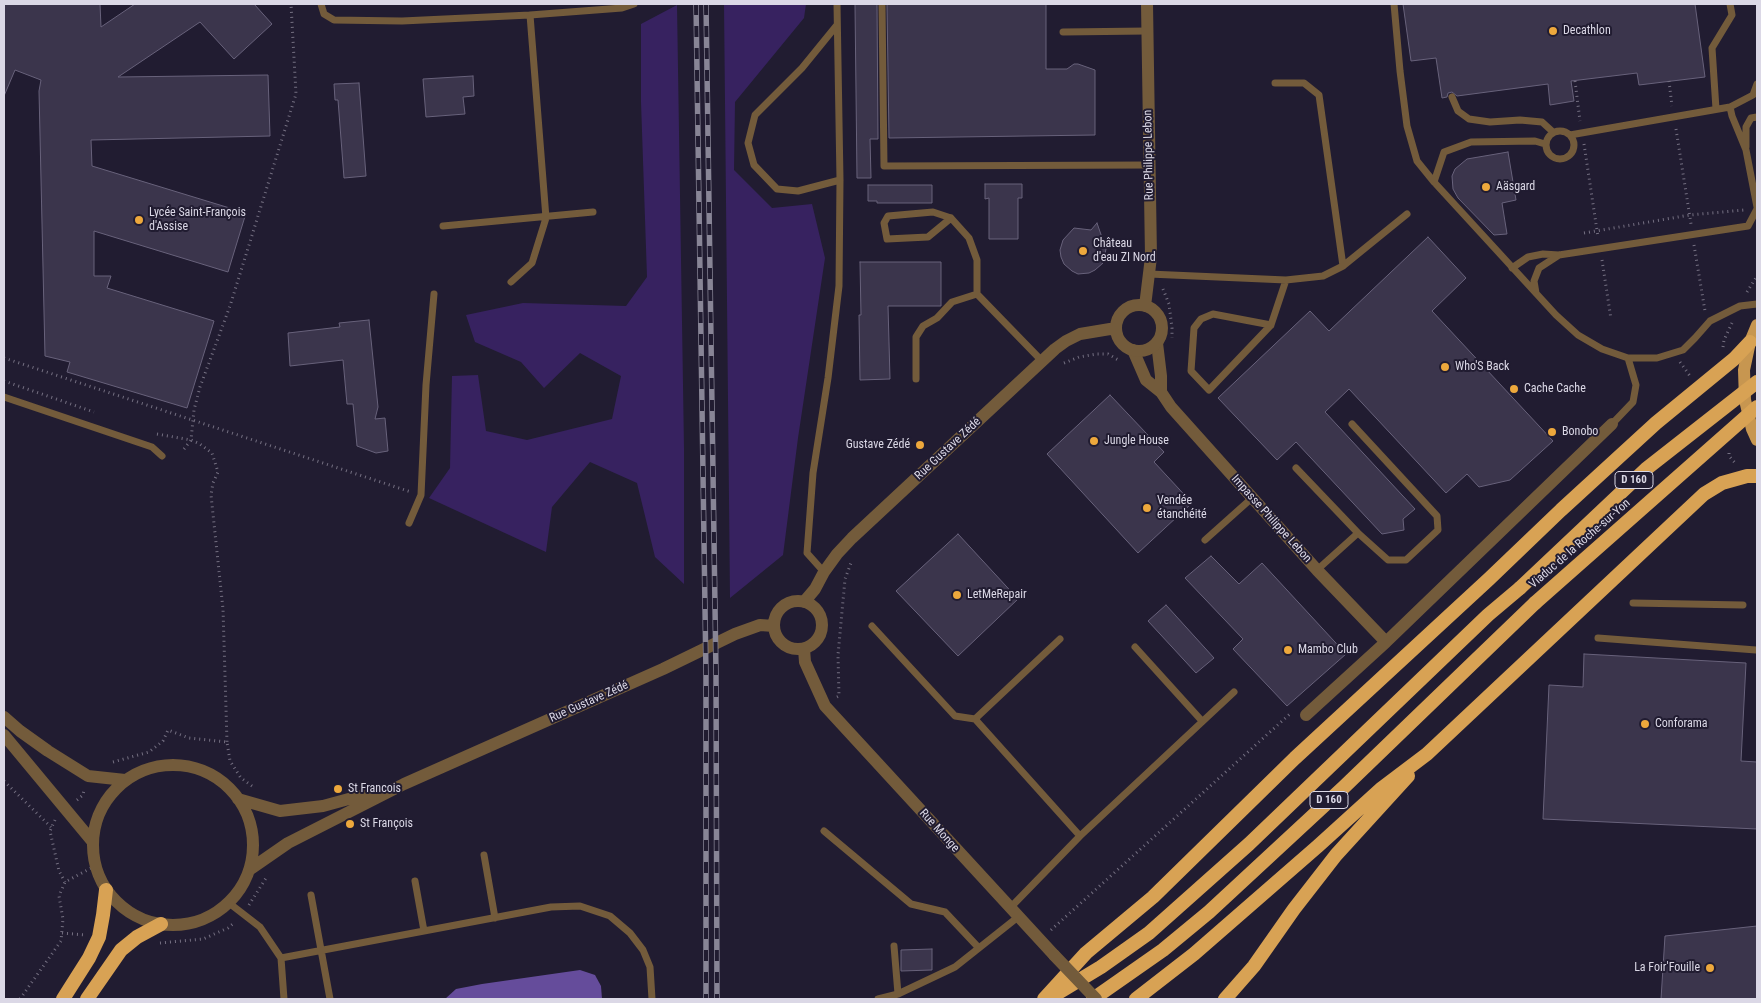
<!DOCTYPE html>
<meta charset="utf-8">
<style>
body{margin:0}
#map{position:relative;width:1761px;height:1003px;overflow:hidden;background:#211c31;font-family:"Roboto Condensed",sans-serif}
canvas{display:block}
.frame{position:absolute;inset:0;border:5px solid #dbd8e6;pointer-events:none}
</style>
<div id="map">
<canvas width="1761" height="1003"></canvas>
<div class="frame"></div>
</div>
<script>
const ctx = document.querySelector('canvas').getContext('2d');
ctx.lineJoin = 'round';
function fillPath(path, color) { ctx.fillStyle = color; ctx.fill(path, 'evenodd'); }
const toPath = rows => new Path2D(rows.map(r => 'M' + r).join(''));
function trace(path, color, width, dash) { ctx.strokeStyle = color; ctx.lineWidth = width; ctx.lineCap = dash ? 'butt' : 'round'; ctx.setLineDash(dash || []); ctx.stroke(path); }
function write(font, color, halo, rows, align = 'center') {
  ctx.font = font + ' "Roboto Condensed",sans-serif'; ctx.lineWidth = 4; ctx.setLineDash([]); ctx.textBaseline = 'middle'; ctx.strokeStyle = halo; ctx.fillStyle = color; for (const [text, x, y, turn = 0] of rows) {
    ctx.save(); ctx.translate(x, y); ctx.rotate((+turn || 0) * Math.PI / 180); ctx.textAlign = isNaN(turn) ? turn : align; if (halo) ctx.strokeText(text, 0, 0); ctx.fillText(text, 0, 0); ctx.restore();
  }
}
fillPath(toPath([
 [724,4,806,4,804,18,735,102,734,170,772,208,812,204,825,258,798,438,783,555,730,598],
 [677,5,684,448,684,584,655,557,637,483,590,462,552,507,546,552,429,498,450,468,452,376,478,375,486,431,527,440,612,419,621,376,580,353,544,388,521,362,475,342,466,315,523,303,626,306,647,277,641,102,641,24]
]), '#372260');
fillPath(toPath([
 [580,970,595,975,601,986,602,999,445,999,456,989,482,984]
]), '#654c9b');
const building = toPath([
 [4,4,100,4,101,27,135,4,254,4,272,24,234,59,200,22,118,77,268,75,270,136,91,140,92,166,246,213,228,272,94,231,94,276,111,276,107,288,214,321,187,408,67,372,70,362,45,356,39,91,41,80,15,70,4,96,4,4],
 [855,4,877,4,878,139,870,139,871,178,857,178,855,4],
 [887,4,1046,4,1046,69,1067,69,1074,64,1078,64,1095,70,1095,135,889,138,887,4],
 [1403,4,1695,4,1705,77,1639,85,1637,73,1571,81,1574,101,1550,105,1548,84,1457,96,1452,92,1448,93,1447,97,1442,98,1436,58,1411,61,1403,4],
 [473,76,474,96,463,97,465,114,426,117,423,79,473,76],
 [359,83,366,176,344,178,338,100,335,100,334,84,359,83],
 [1508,152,1516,200,1502,203,1507,234,1494,235,1458,198,1453,189,1452,176,1455,169,1467,159,1508,152],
 [985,184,1022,184,1022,198,1018,198,1018,239,989,239,989,198,985,199,985,184],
 [868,185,932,185,932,203,877,203,877,201,868,201,868,185],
 [1097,223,1106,249,1103,263,1095,270,1089,273,1078,274,1072,271,1064,264,1061,257,1060,250,1063,240,1074,228,1091,230,1097,223],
 [1428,237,1466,278,1432,311,1553,441,1510,480,1479,487,1467,474,1446,493,1349,389,1325,412,1415,509,1403,519,1404,530,1382,534,1296,442,1277,460,1218,398,1310,311,1329,331,1428,237],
 [860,262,941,262,941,306,888,306,890,379,860,380,859,315,861,315,860,262],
 [369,320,378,407,375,419,385,418,388,451,376,453,357,446,353,404,347,404,343,360,290,366,288,333,340,327,339,323,369,320],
 [1110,395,1164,452,1154,462,1192,503,1138,553,1047,454,1110,395],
 [958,534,1018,599,958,656,896,591,958,534],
 [1211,556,1239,584,1262,563,1346,654,1287,706,1233,649,1243,639,1185,578,1211,556],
 [1166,605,1214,658,1196,673,1148,621,1166,605],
 [1584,654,1746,663,1741,761,1757,762,1757,829,1543,819,1549,685,1583,687,1584,654],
 [1757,926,1757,999,1661,999,1665,936,1757,926],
 [932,949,932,970,901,971,901,950,932,949]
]);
fillPath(building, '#3b354c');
trace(building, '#68627b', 1);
trace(toPath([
 [1575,81,1580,121],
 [1669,81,1672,106],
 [1676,129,1691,224],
 [1584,144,1598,237],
 [1584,233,1690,215,1744,210],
 [1694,245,1705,311],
 [1602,260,1611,319],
 [1163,289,1169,304,1172,328,1172,338],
 [1747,292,1757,276],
 [1723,347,1724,340,1732,323],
 [4,358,411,492],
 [1680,362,1690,376],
 [1064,363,1079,357,1097,354,1108,354,1120,361],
 [4,381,94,412],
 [157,434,191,440,200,444,212,453,218,472,213,483,211,495,223,609,227,742],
 [184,449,191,440,194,410,200,387,230,306,296,94,291,4],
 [1729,453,1729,456,1736,464],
 [837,697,839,696,838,655,845,579,851,563],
 [113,762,149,752,163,741,168,730,189,738,227,742,230,761,241,778,252,786],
 [4,781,51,827],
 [77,800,83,795,84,790],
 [55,820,50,831,59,871,65,882],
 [249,905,266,878],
 [1051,930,1291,713],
 [62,933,85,935],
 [160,943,203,939,228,928,234,923],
 [20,999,61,941,63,919,59,896,65,882,95,866]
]), '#757082', 3, [1, 4]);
trace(toPath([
 [321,4,324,14,334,20,402,21,530,15,622,8,634,4],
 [882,4,884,166,1149,165],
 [1394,4,1400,71,1407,126,1417,161,1434,182],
 [837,25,802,68,755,115,748,143,754,165,777,189,798,191,840,180],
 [1063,32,1147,31],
 [1275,83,1304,83,1319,95,1343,266],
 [1452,97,1458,111,1469,119,1490,122,1520,120,1542,122,1553,132],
 [1730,107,1732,116,1746,150,1757,207],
 [1716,109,1712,48,1732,15,1730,4],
 '1546 145a14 14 0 1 1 28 0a14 14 0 1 1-28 0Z',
 [1570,135,1730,107,1753,95,1757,84],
 [1545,144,1535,141,1471,142,1444,152,1434,182,1556,315,1578,335,1602,349,1628,358,1657,358,1683,350,1695,338,1710,321,1740,306,1757,304],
 [1746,147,1746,127,1751,118,1757,117],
 [951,218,928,237,887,239,884,223,888,216,933,212,951,218,969,238,977,260,977,294,1042,361],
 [443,226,593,212],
 [1512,268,1528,257,1543,254,1559,255,1748,226,1757,209],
 [1149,274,1286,280,1323,276,1343,266,1407,214],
 [511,282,532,263,546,218,530,15],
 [1536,293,1534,281,1539,268,1559,255],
 [1271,325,1213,314,1201,319,1194,328,1191,371,1209,390,1271,325,1286,280],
 [916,379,916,337,923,326,937,318,952,302,977,294],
 [4,397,152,447,162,456],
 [1612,424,1633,402,1636,385,1628,358],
 [1296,468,1358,533,1388,560,1406,560,1438,530,1437,516,1352,424],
 [409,523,421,495,426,385,434,294],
 [1205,540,1252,498],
 [1317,570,1358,533],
 [824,572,807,553,813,473,828,378,839,286,840,180,837,4],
 [1633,603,1743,605],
 [872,626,955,716,975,719,1080,836],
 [1598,638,1756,650],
 [1135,647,1202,721],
 [975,719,1060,639],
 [824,831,911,904,945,912,978,947],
 [484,855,495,918],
 [415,881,424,931],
 [311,895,330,999],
 [229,903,260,927,281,958,284,999],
 [1010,908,1080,836,1234,692],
 [894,946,898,994],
 [281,958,551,907,580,906,610,916,630,933,643,950,650,967,652,999],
 [878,999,898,994,955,967,1018,917]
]), '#735b3b', 7);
trace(toPath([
 [1157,343,1161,376,1161,392],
 [1133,350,1146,380,1161,392,1171,407,1317,570,1386,642,1306,715],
 [1386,642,1612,424]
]), '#735b3b', 12);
trace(toPath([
 '1116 328a23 23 0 1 1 46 0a23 23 0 1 1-46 0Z',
 [1145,306,1151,257,1147,4],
 '774 625a24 24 0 1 1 48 0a24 24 0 1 1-48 0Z',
 [804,602,815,589,824,572,837,554,852,538,1055,349,1066,341,1080,334,1116,328],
 [804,649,805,662,825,706,1054,955],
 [4,717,20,731,48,751,88,776,125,780],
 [4,735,92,841],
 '93 845a80 80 0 1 1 160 0a80 80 0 1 1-160 0Z',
 [238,799,280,811,323,806,378,791],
 [249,870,288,843,404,784,663,669,735,634,760,625,774,626]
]), '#735b3b', 12);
trace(toPath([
 [1757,325,1750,342,1744,370,1745,400,1752,429,1757,440]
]), '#c79650', 12);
trace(toPath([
 [1053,996,1101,967,1149,933,1249,844,1488,615,1520,588],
 [63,999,89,958,99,937,103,915,106,890],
 [87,999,121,950,137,937,161,924],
 [1044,999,1086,953,1153,897,1295,758,1489,579,1561,510,1656,423,1734,359,1750,342],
 [1093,999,1163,950,1209,912,1344,787,1535,603],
 [1136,999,1194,954,1318,846,1382,788,1427,754,1704,494,1722,483,1747,476,1757,476],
 [1225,999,1254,966,1294,909,1336,855,1408,776]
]), '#d8a254', 14);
const rail = toPath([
 [696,4,706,675,706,999],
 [706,4,716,674,717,999]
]);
trace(rail, '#888596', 5.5);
trace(rail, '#211c31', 4, [11]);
trace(toPath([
 [1054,955,1096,999]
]), '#735b3b', 12);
trace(toPath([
 [1520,588,1646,469,1757,382],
 [1535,603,1757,407]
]), '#d8a254', 14);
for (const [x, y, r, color] of [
 [1553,31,5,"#eda83c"],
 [1486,187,5,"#eda83c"],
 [139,220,5,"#eda83c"],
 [1083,251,5,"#eda83c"],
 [1445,367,5,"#eda83c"],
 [1514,389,5,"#eda83c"],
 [1552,432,5,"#eda83c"],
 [1094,441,5,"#eda83c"],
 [920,445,5,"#eda83c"],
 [1147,508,5,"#eda83c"],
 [957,595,5,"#eda83c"],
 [1288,650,5,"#eda83c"],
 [1645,724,5,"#eda83c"],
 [338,789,5,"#eda83c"],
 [350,824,5,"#eda83c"],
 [1710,968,5,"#eda83c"]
]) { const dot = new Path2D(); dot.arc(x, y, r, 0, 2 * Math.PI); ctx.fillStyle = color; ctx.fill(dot); trace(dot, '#211c31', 2); }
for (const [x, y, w] of [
 [1634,480,38],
 [1329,800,38]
]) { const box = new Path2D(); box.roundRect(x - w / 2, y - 8.5, w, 17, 4); ctx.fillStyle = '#211c31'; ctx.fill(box); trace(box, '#dbd8e6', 1); }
write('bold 11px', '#dbd8e6', null, [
 ["D 160",1634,480],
 ["D 160",1329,800]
]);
write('12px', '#dbd8e6', '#211c31', [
 ["Decathlon",1563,31],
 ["Aäsgard",1496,187],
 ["Lycée Saint-François",149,213],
 ["d'Assise",149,227],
 ["Château",1093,244],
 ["d'eau ZI Nord",1093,258],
 ["Who'S Back",1455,367],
 ["Cache Cache",1524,389],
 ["Bonobo",1562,432],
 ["Jungle House",1104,441],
 ["Gustave Zédé",910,445,"right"],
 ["Vendée",1157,501],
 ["étanchéité",1157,515],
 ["LetMeRepair",967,595],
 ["Mambo Club",1298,650],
 ["Conforama",1655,724],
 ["St Francois",348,789],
 ["St François",360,824],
 ["La Foir'Fouille",1700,968,"right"]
], 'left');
write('12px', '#dbd8e6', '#211c31', [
 ["Rue Philippe Lebon",1149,155,-91],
 ["Rue Gustave Zédé",948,449,-43],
 ["Impasse Philippe Lebon",1271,519,48],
 ["Viaduc de la Roche-sur-Yon",1580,544,-41],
 ["Rue Gustave Zédé",589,702,-24],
 ["Rue Monge",939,831,48]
]);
</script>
